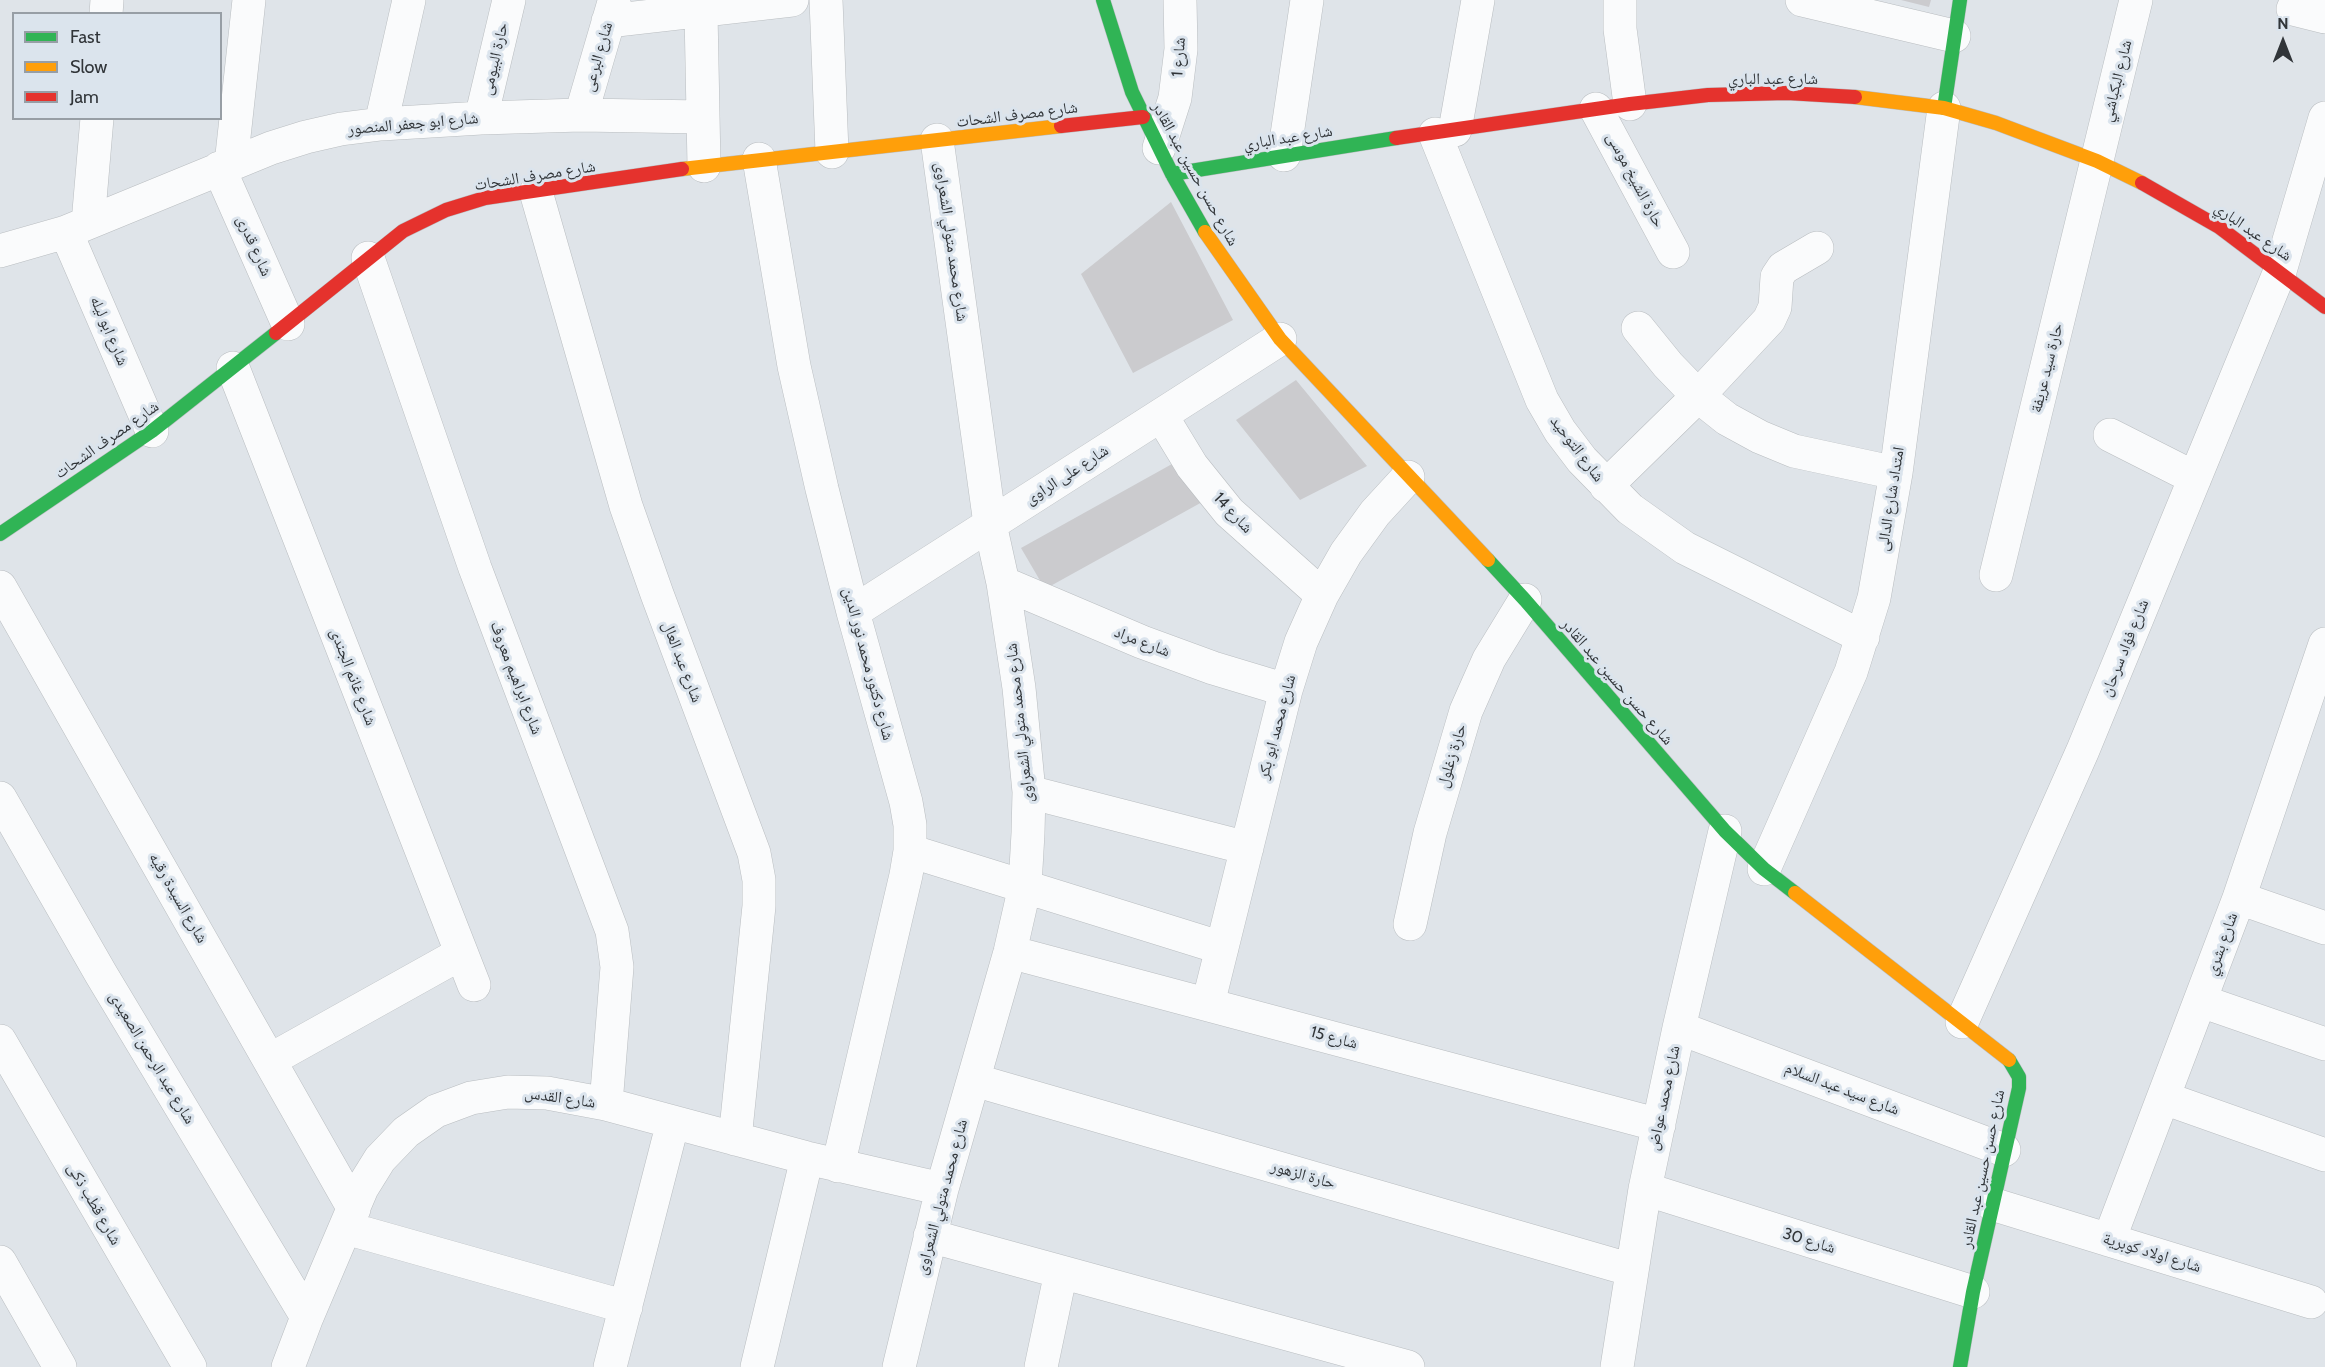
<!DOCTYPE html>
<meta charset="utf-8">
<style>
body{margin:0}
#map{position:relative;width:2325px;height:1367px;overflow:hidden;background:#dfe4e9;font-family:Cabin,sans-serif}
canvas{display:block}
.legend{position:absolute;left:12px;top:12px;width:210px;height:108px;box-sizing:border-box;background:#dbe4ed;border:2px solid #979ea5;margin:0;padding:8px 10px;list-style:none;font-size:18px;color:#313539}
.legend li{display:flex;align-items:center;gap:12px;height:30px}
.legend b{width:30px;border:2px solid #979ea5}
.north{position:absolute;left:2253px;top:12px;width:60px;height:60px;-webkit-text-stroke:4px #dbe4ed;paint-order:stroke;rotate:0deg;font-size:16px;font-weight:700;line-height:24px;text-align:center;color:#313539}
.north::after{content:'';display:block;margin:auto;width:21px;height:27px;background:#313539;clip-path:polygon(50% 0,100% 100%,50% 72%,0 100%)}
</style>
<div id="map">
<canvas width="2325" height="1367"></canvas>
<ul class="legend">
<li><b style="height:8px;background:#30b455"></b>Fast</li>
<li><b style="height:8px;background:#ff9f0a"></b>Slow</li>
<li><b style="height:8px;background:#e5322d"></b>Jam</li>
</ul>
<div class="north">N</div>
</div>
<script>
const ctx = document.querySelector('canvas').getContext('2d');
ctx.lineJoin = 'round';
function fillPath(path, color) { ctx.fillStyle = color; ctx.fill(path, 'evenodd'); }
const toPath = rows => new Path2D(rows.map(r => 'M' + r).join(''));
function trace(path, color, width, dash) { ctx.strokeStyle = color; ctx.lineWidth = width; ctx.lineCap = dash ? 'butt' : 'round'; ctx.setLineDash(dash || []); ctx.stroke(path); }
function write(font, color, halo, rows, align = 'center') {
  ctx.font = font + ' Cabin,"Noto Naskh Arabic",sans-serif'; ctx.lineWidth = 6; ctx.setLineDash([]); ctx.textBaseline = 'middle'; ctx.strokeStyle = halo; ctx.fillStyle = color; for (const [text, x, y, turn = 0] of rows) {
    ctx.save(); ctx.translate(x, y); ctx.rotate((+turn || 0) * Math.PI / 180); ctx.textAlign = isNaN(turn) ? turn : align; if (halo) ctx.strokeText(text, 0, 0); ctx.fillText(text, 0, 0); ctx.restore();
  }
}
fillPath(toPath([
 [1901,0,1931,0,1929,7],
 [1171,202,1233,320,1133,373,1081,274],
 [1296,380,1367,466,1300,500,1236,420],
 [1181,459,1204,501,1045,589,1021,548]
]), '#cbcbce');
const street = toPath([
 [826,0,832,152],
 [1620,0,1620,29,1630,104],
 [1802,0,1954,36],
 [2293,9,2325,17],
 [701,12,704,166],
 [106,14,107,0],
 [608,21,792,0],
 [1596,109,1673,252],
 [581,115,614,2],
 [481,118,509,0],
 [381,124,409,0],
 [1455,130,1478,0],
 [1435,134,1542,400,1560,431,1582,460,1630,509,1685,548,1863,637],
 [1159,148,1175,98,1181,49,1180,0],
 [1284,155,1307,0],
 [759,159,794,366,822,489,853,612,906,802,910,825,910,851,906,875,838,1166],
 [231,164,249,0],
 [219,168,288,324],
 [536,192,626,506,657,594,754,853,759,880,759,906,735,1139],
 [88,223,97,118],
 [66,232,152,431],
 [0,251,66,232,271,148,306,137,341,129,381,124,481,118,581,115,703,117],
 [368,258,475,568,612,931,617,967,606,1104],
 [1638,328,1668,365,1698,396,1727,419,1760,437,1794,451,1896,473],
 [233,368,474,985],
 [1161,415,1192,466,1229,512,1322,595],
 [2110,435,2195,478],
 [1606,486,1698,396,1769,320,1775,307,1777,277,1783,268,1817,248],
 [1996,575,2136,0],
 [1003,583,1142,642,1213,668,1286,690],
 [0,587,354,1209],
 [853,612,1280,339],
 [1029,792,1247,848],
 [0,798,101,974,307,1317],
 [910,851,1222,948],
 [1764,869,1851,672,1874,598,1896,473,1944,108],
 [2239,898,2325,928],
 [1410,924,1430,833,1466,711,1489,659,1525,600],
 [1010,952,1659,1125],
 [2201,1001,2325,1044],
 [1208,1004,1286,690,1301,642,1322,595,1346,553,1375,513,1408,477],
 [1962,1022,2083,750,2280,271,2325,118],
 [1679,1028,2004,1150],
 [0,1041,190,1367],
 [270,1060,460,954],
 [974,1080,1632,1270],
 [2164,1098,2325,1155],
 [1645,1189,1973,1292],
 [1992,1204,2311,1302],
 [346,1228,626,1307],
 [930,1236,1408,1367],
 [2109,1240,2239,898,2325,644],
 [0,1262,60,1367],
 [288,1367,307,1317,362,1188,380,1159,406,1132,436,1111,471,1098,508,1092,547,1093,606,1104,807,1158,942,1189],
 [610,1367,673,1122],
 [757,1367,807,1158],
 [899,1367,942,1189,1010,952,1025,886,1028,833,1029,792,1019,688,1003,583,990,524,937,140],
 [1041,1367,1061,1272],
 [1617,1367,1645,1189,1679,1028,1725,831]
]);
const fast = toPath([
 [1103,0,1132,92,1172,174,1205,232],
 [1944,108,1960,0],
 [1172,174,1396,138],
 [0,534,152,431,276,333],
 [1488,560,1525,600,1725,831,1764,869,1795,893],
 [1960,1367,1973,1292,2019,1088,2019,1077,2009,1060]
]);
const slow = toPath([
 [1855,97,1944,108,1996,123,2097,161,2142,183],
 [682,169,1061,126],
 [1205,232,1280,339,1488,560],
 [1795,893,2009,1060]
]);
const jam = toPath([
 [1061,126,1143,117],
 [1396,138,1630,104,1708,95,1787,93,1855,97],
 [2142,183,2219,227,2325,307],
 [276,333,403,231,446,210,485,198,682,169]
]);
trace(street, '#b9bdc0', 34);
trace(fast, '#b9bdc0', 15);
trace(slow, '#b9bdc0', 15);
trace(jam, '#b9bdc0', 15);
trace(street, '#fafbfc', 33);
trace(fast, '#30b455', 14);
trace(slow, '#ff9f0a', 14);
trace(jam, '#e5322d', 14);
write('16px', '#313539', '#dbe4ed', [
 ["شارع البرعى",598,57,-74],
 ["شارع 1",1179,57,-86],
 ["حارة البيومى",495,59,-77],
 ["شارع عبد الباري",1773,79],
 ["شارع البكباشي",2117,81,-76],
 ["شارع مصرف الشحات",1017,115,-7],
 ["شارع ابو جعفر المنصور",413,124,-5],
 ["شارع عبد الباري",1288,138,-9],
 ["شارع حسن حسين عبد القادر",1195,174,61],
 ["شارع مصرف الشحات",535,176,-9],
 ["حارة الشيخ موسى",1635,180,62],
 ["شارع عبد الباري",2253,232,35],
 ["شارع محمد متولي الشعراوى",951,242,82],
 ["شارع قدرى",254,246,66],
 ["شارع ابو ليله",109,331,67],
 ["حارة سيد عريفة",2047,368,-76],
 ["شارع مصرف الشحات",107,440,-35],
 ["شارع التوحيد",1577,449,53],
 ["شارع على الراوى",1067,475,-33],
 ["امتداد شارع الدالى",1891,499,-81],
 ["شارع 14",1233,513,47],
 ["شارع مراد",1142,642,21],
 ["شارع فؤاد سرحان",2125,648,-68],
 ["شارع عبد العال",682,662,69],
 ["شارع دكتور محمد نور الدين",868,664,75],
 ["شارع غانم الجندى",353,677,69],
 ["شارع ابراهيم معروف",516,678,69],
 ["شارع حسن حسين عبد القادر",1617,682,49],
 ["شارع محمد متولي الشعراوى",1020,723,-96],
 ["شارع محمد ابو بكر",1277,727,-75],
 ["حارة زغلول",1452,756,-73],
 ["شارع السيدة رقيه",178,898,60],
 ["شارع بشري",2222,944,-70],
 ["شارع 15",1334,1038,15],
 ["شارع عبد الرحمن الصعيدى",152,1058,59],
 ["شارع سيد عبد السلام",1842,1089,21],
 ["شارع القدس",560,1098,8],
 ["شارع محمد عواض",1664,1098,-78],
 ["شارع حسن حسين عبد القادر",1983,1169,-78],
 ["حارة الزهور",1303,1175,16],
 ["شارع محمد متولي الشعراوى",942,1197,-75],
 ["شارع قطب ذكى",94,1204,60],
 ["شارع 30",1809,1241,17],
 ["شارع اولاد كوبرية",2152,1253,17]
]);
</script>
